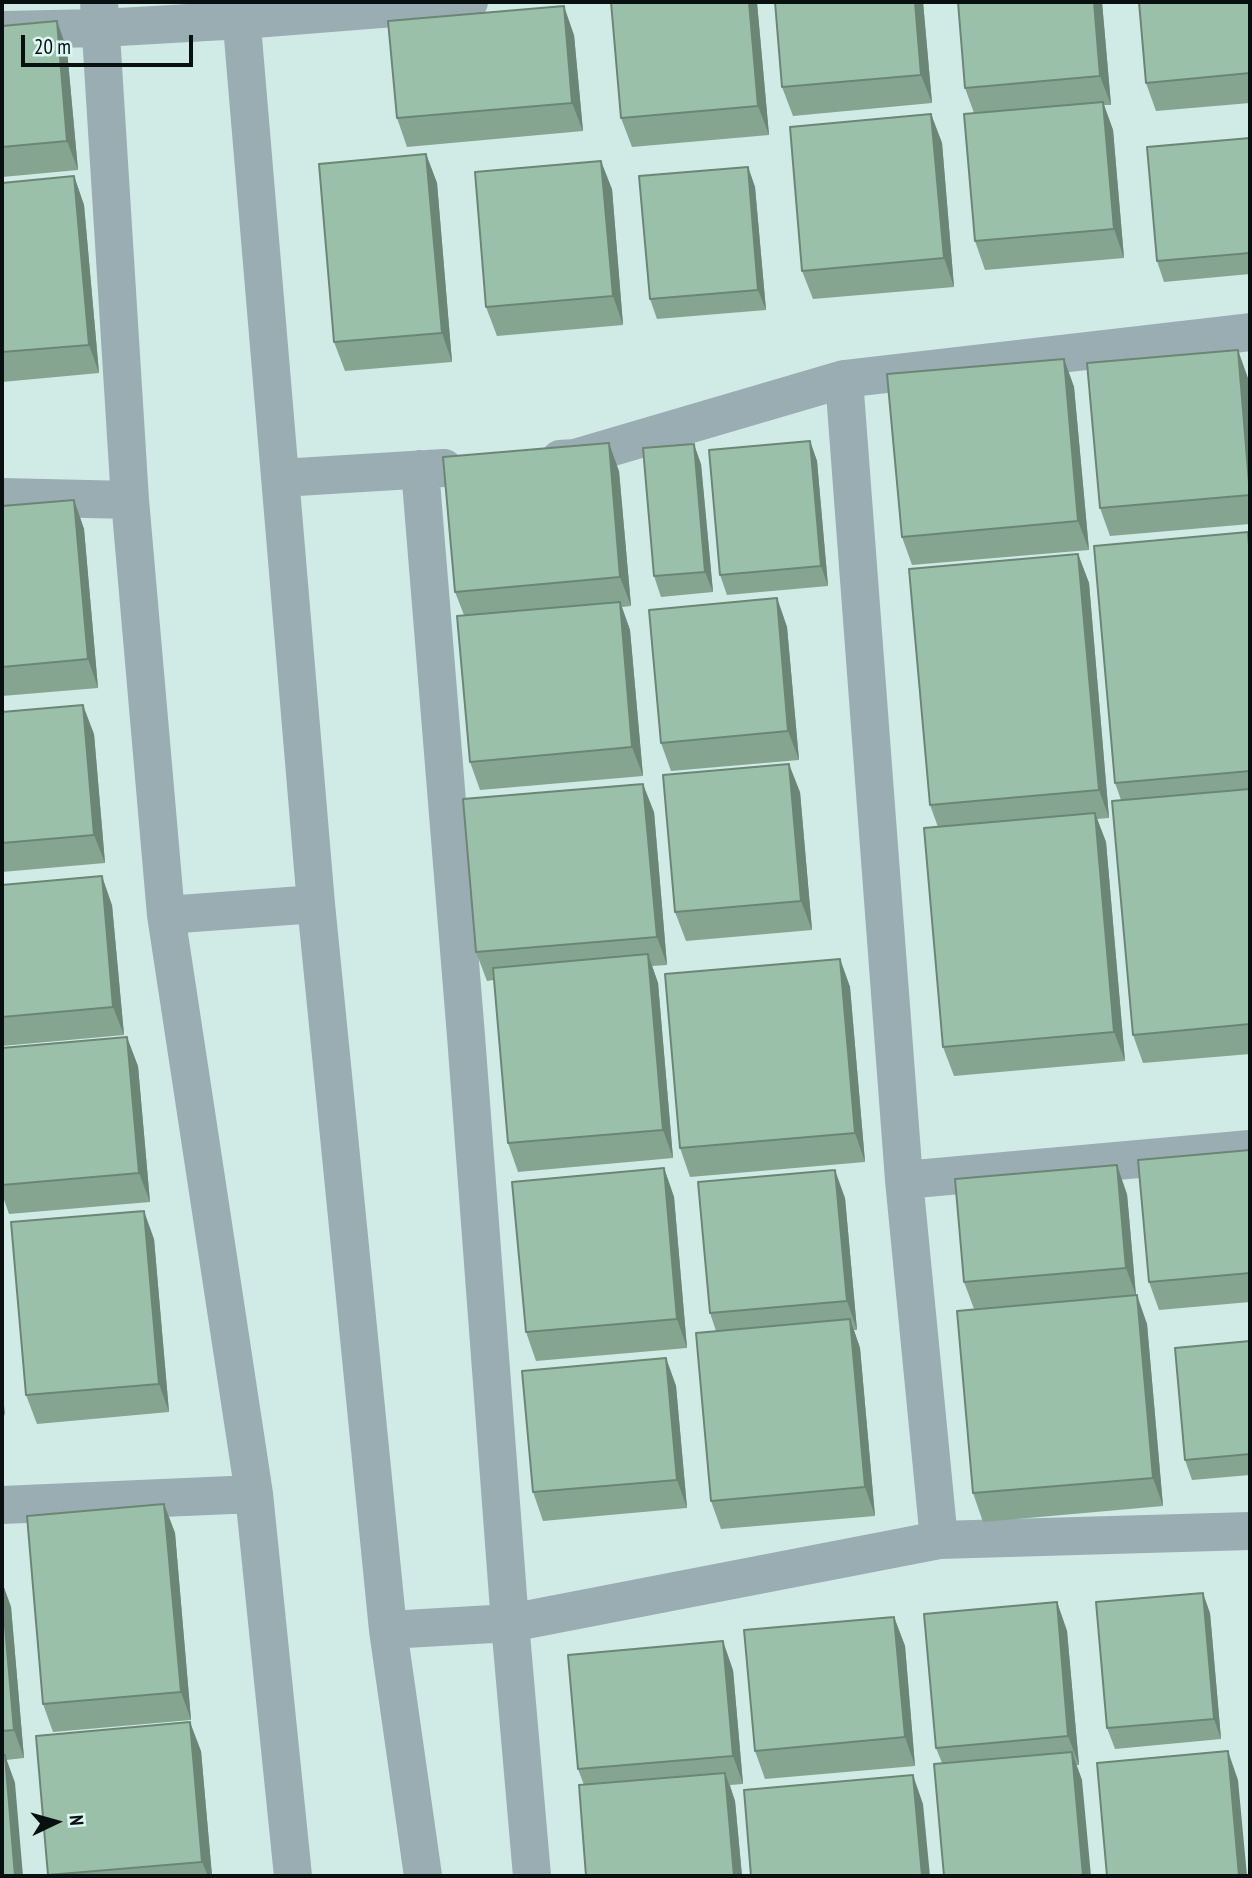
<!DOCTYPE html>
<style>
body{margin:0}
#map{position:relative;width:1252px;height:1878px;overflow:hidden;background:#d0eae6;font-family:"PT Sans Narrow",sans-serif}
canvas{display:block}
.frame{position:absolute;inset:0;border:4px solid #081110;pointer-events:none}
.north{position:absolute;left:21px;top:1787px;width:70px;height:70px;-webkit-text-stroke:5px #ddf7f4;paint-order:stroke;rotate:85deg;font-size:19px;font-weight:700;line-height:28px;text-align:center;color:#081110}
.north::after{content:'';display:block;margin:auto;width:24px;height:32px;background:#081110;clip-path:polygon(50% 0,100% 100%,50% 72%,0 100%)}
.scale{position:absolute;left:21px;top:35px;width:172px;height:32px;box-sizing:border-box;border:4px solid #081110;border-top:0;padding-left:9px;font-size:21px;line-height:24px;white-space:nowrap;color:#081110;-webkit-text-stroke:5px #ddf7f4;paint-order:stroke}
</style>
<div id="map">
<canvas width="1252" height="1878"></canvas>
<div class="frame"></div>
<div class="north">N</div>
<div class="scale">20 m</div>
</div>
<script>
const ctx = document.querySelector('canvas').getContext('2d');
ctx.lineJoin = 'round';
const toPath = rows => new Path2D(rows.map(r => 'M' + r).join(''));
function trace(path, color, width, dash) { ctx.strokeStyle = color; ctx.lineWidth = width; ctx.lineCap = dash ? 'butt' : 'round'; ctx.setLineDash(dash || []); ctx.stroke(path); }
function fillPath(path, color) { ctx.fillStyle = color; ctx.fill(path, 'evenodd'); }
trace(toPath([
 [99,2,130,500,166,915,254,1494,293,1876],
 [240,2,316,904,388,1630,423,1876],
 [2,30,101,28,242,20,469,2],
 [844,379,904,1180,939,1540],
 [560,459,575,458,844,379,1250,332],
 [420,469,466,1036,510,1623,532,1876],
 [281,478,444,468],
 [2,497,130,500],
 [166,915,316,904],
 [904,1180,1250,1149],
 [2,1505,254,1494],
 [388,1630,510,1623,939,1540,1250,1531]
]), '#9aadb3', 38);
fillPath(toPath([
 [611,2,757,2,769,135,632,147,621,118],
 [775,2,923,2,932,103,793,116,782,87],
 [958,2,1102,2,1111,105,1104,105,1113,130,1124,258,985,270,975,241,974,113,965,88],
 [1250,2,1250,103,1156,111,1146,83],
 [57,21,67,50,78,170,2,177,2,26],
 [574,35,583,131,407,147,397,118],
 [931,114,942,143,954,287,813,299,802,271],
 [1250,138,1250,274,1164,282,1157,261],
 [426,154,437,183,452,362,345,371,334,342],
 [748,167,755,187,766,310,657,319,650,299],
 [74,176,84,205,99,373,2,382,2,183],
 [612,189,623,325,497,336,486,307],
 [1064,359,1074,387,1089,550,912,565,902,537],
 [1248,378,1250,404,1250,524,1110,536,1100,508],
 [810,441,817,461,828,586,727,595,720,575],
 [701,464,713,592,661,597,654,576],
 [619,471,631,606,622,607,630,630,643,776,480,790,470,762,464,615,455,592],
 [74,500,84,529,98,688,2,696,2,506],
 [1248,532,1250,539,1250,1054,1143,1063,1133,1035,1121,800,1115,783],
 [1078,554,1089,583,1109,818,1097,819,1106,842,1125,1061,954,1076,943,1047,938,827,930,805],
 [777,598,787,627,799,760,671,771,661,743],
 [2,712,94,734,105,863,2,872],
 [800,792,812,930,686,941,675,912],
 [654,812,667,965,652,966,658,983,673,1158,518,1172,508,1143,494,980,487,981,476,952],
 [2,885,112,905,124,1035,2,1046],
 [840,959,850,987,865,1162,690,1177,680,1148],
 [2,1048,138,1066,150,1202,9,1214,2,1194],
 [1250,1150,1250,1302,1159,1310,1149,1282],
 [664,1168,674,1197,687,1348,536,1361,526,1332],
 [1127,1194,1136,1295,1147,1324,1163,1506,983,1522,973,1493,974,1309,964,1282],
 [845,1198,857,1330,854,1330,860,1348,875,1516,721,1529,711,1501,716,1331,710,1313],
 [154,1239,169,1412,37,1424,26,1395],
 [1250,1341,1250,1475,1192,1480,1185,1460],
 [666,1358,676,1386,687,1508,543,1521,533,1492],
 [164,1504,175,1533,191,1720,53,1732,43,1704],
 [2,1582,11,1607,24,1758,6,1760,15,1783,2,1876],
 [1057,1602,1067,1631,1079,1765,1076,1765,1082,1780,942,1763,936,1748],
 [1210,1613,1221,1739,1115,1749,1107,1728],
 [894,1617,905,1646,915,1766,765,1779,755,1751],
 [733,1670,743,1784,730,1785,735,1801,742,1876,586,1876,584,1785,578,1769],
 [36,1736,201,1751,212,1876,49,1876]
]), '#85a591');
fillPath(toPath([
 [749,2,757,2,757,3,769,135,758,106],
 [915,2,923,2,932,103,921,75],
 [1094,2,1102,2,1111,105,1100,76],
 [564,6,574,35,583,131,572,103],
 [57,21,67,50,78,170,67,141],
 [1103,102,1113,130,1124,258,1114,229],
 [931,114,942,143,954,287,944,258],
 [426,154,437,183,452,362,442,333],
 [601,161,612,189,623,325,613,296],
 [748,167,755,187,766,310,758,290],
 [74,176,84,205,99,373,89,345],
 [1238,350,1248,378,1250,404,1250,494],
 [1064,359,1074,387,1089,550,1078,521],
 [810,441,817,461,828,586,821,566],
 [609,443,619,471,631,606,620,577],
 [694,444,701,464,713,592,705,572],
 [74,500,84,529,98,688,88,659],
 [1078,554,1089,583,1109,818,1099,790],
 [777,598,787,627,799,760,788,731],
 [620,602,630,630,643,776,632,747],
 [83,705,94,734,105,863,94,835],
 [789,764,800,792,812,930,801,901],
 [643,784,654,812,667,965,657,937],
 [1095,813,1106,842,1125,1061,1114,1032],
 [102,876,112,905,124,1035,113,1007],
 [648,954,658,983,673,1158,663,1130],
 [840,959,850,987,865,1162,855,1133],
 [127,1037,138,1066,150,1202,139,1173],
 [1117,1165,1127,1194,1136,1296,1126,1268],
 [664,1168,674,1197,687,1348,677,1319],
 [835,1170,845,1198,857,1330,847,1301],
 [144,1211,154,1239,169,1412,159,1384],
 [1137,1295,1147,1324,1163,1506,1153,1478],
 [850,1319,860,1348,875,1516,865,1487],
 [666,1358,676,1386,687,1508,677,1480],
 [2,1383,5,1416,2,1408],
 [164,1504,175,1533,191,1720,181,1692],
 [2,1582,11,1607,24,1758,14,1730],
 [1203,1593,1210,1613,1221,1739,1214,1719],
 [1057,1602,1067,1631,1079,1765,1068,1736],
 [894,1617,905,1646,915,1766,905,1737],
 [723,1641,733,1670,743,1784,733,1756],
 [190,1722,201,1751,212,1876,208,1876,202,1862],
 [1228,1751,1238,1780,1247,1876,1239,1876],
 [1072,1752,1082,1780,1091,1876,1083,1876],
 [5,1755,15,1783,23,1876,15,1876],
 [725,1773,735,1801,742,1876,734,1876],
 [913,1775,923,1804,930,1876,922,1876]
]), '#6c8676');
const building = toPath([
 [611,2,749,2,758,106,621,118,611,2],
 [775,2,915,2,921,75,782,87,775,2],
 [958,2,1094,2,1100,76,965,88,958,2],
 [1139,2,1250,2,1250,73,1146,83,1139,2],
 [564,6,572,103,397,118,388,21,564,6],
 [57,21,67,141,2,147,2,26,57,21],
 [1103,102,1114,229,975,241,964,114,1103,102],
 [931,114,944,258,802,271,790,127,931,114],
 [1250,138,1250,253,1157,261,1147,147,1250,138],
 [426,154,442,333,334,342,319,164,426,154],
 [601,161,613,296,486,307,475,172,601,161],
 [748,167,758,290,650,299,639,176,748,167],
 [74,176,89,345,2,352,2,183,74,176],
 [1238,350,1250,495,1100,508,1087,363,1238,350],
 [1064,359,1078,521,902,537,887,374,1064,359],
 [810,441,821,566,720,575,709,450,810,441],
 [609,443,620,577,455,592,443,457,609,443],
 [694,444,705,572,654,576,643,448,694,444],
 [74,500,88,659,2,667,2,506,74,500],
 [1248,532,1250,560,1250,771,1115,783,1094,546,1248,532],
 [1078,554,1099,790,930,805,909,569,1078,554],
 [777,598,788,731,661,743,649,610,777,598],
 [620,602,632,747,470,762,457,616,620,602],
 [83,705,94,835,2,843,2,712,83,705],
 [789,764,801,901,675,912,663,775,789,764],
 [643,784,657,937,476,952,463,799,643,784],
 [1250,789,1250,1024,1133,1035,1112,801,1250,789],
 [1095,813,1114,1032,943,1047,924,828,1095,813],
 [102,876,113,1007,2,1017,2,885,102,876],
 [648,954,663,1130,508,1143,493,968,648,954],
 [840,959,855,1133,680,1148,665,974,840,959],
 [127,1037,139,1173,2,1185,2,1048,127,1037],
 [1250,1150,1250,1273,1149,1282,1138,1160,1250,1150],
 [1117,1165,1126,1268,964,1282,955,1179,1117,1165],
 [664,1168,677,1319,526,1332,512,1182,664,1168],
 [835,1170,847,1301,710,1313,698,1182,835,1170],
 [144,1211,159,1384,26,1395,11,1222,144,1211],
 [1137,1295,1153,1478,973,1493,957,1311,1137,1295],
 [850,1319,865,1487,711,1501,696,1333,850,1319],
 [1250,1341,1250,1454,1185,1460,1175,1348,1250,1341],
 [666,1358,677,1480,533,1492,522,1371,666,1358],
 [164,1504,181,1692,43,1704,27,1516,164,1504],
 [2,1592,14,1730,2,1731,2,1592],
 [1203,1593,1214,1719,1107,1728,1096,1602,1203,1593],
 [1057,1602,1068,1736,936,1748,924,1614,1057,1602],
 [894,1617,905,1737,755,1751,744,1630,894,1617],
 [723,1641,733,1756,578,1769,568,1655,723,1641],
 [190,1722,202,1862,48,1875,36,1736,190,1722],
 [1228,1751,1239,1876,1107,1876,1097,1763,1228,1751],
 [1072,1752,1083,1876,944,1876,934,1764,1072,1752],
 [2,1755,5,1755,15,1876,2,1876,2,1755],
 [725,1773,734,1876,586,1876,579,1785,725,1773],
 [913,1775,922,1876,751,1876,744,1790,913,1775]
]);
fillPath(building, '#9bc0a9');
trace(building, '#6c8676', 2);
</script>
